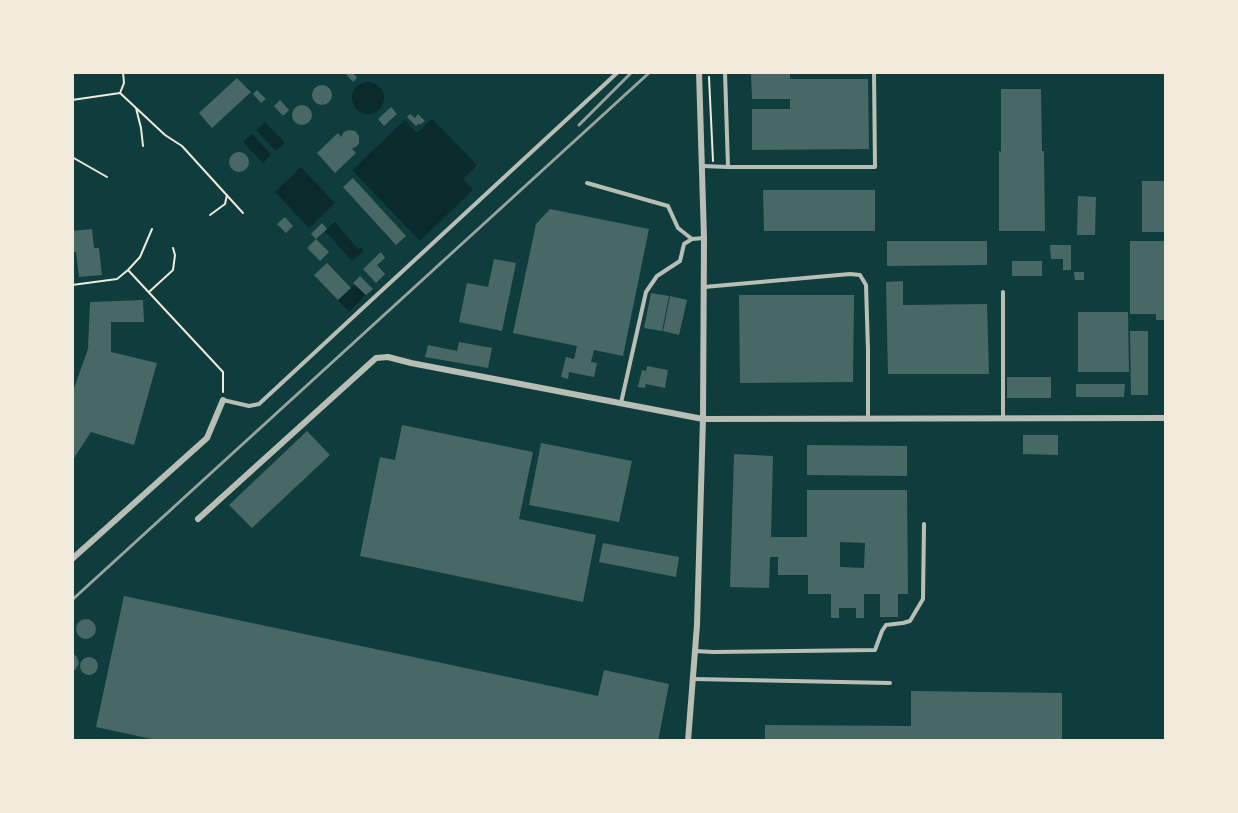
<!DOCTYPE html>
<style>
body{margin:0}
#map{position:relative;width:1238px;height:813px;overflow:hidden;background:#0f3d3e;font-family:"Alegreya Sans",sans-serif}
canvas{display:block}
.frame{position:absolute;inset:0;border:74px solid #f1e9da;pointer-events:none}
</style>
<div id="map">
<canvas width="1238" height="813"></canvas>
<div class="frame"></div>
</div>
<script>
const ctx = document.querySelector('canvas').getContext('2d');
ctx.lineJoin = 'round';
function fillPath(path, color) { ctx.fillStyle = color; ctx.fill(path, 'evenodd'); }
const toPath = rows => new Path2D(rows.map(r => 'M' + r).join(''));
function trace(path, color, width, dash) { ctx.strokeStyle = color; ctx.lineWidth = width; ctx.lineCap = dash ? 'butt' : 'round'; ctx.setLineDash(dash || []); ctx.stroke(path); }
fillPath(toPath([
 '352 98a16 16 0 1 1 32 0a16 16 0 1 1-32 0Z',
 [432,119,477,165,463,179,473,190,420,241,352,170,405,120,417,133],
 [265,122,285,143,276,151,256,130],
 [252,134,271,154,263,163,243,142],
 [301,167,335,203,309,228,275,192],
 [335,222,358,249,361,247,364,251,352,261,325,231],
 [355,284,366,295,349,312,338,300]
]), '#0a2a2b');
fillPath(toPath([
 [347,72,352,72,357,78,353,82,346,74],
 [751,72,790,72,790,79,868,79,869,149,752,150,752,109,790,109,790,99,752,99],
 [237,78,251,92,212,128,199,113],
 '312 95a10 10 0 1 1 20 0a10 10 0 1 1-20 0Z',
 [1001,89,1041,89,1042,151,1044,151,1045,231,999,231,999,151,1001,152],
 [257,90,266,99,261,103,253,94],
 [280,100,289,110,283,116,274,106],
 '292 115a10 10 0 1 1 20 0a10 10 0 1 1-20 0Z',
 [391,107,397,114,384,126,378,119],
 [410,114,415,118,418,114,425,121,420,125,419,123,416,126,407,117],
 [349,130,355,131,359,136,359,143,357,146,352,149,356,153,335,173,317,153,338,133,341,137,344,132],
 '229 162a10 10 0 1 1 20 0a10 10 0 1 1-20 0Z',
 [353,178,406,236,396,245,343,187],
 [1142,181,1164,181,1164,232,1142,232],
 [763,190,875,190,875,231,764,231],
 [1078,196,1096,197,1095,235,1077,235],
 [550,209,649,229,623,356,594,350,591,362,597,363,594,377,569,372,568,379,561,377,566,357,574,359,577,346,513,333,536,224],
 [285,217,293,226,286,233,277,224],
 [322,223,327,229,316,239,329,252,320,261,307,248,316,239,311,234],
 [92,229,94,248,99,248,102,275,79,277,76,252,72,252,72,231],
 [887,241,987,241,987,265,887,266],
 [1130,241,1166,241,1166,320,1156,320,1156,314,1130,314],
 [1050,245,1071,245,1071,270,1063,270,1063,259,1051,259],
 [381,252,385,258,377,265,385,274,376,283,363,269],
 [494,259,516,263,502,331,459,322,467,283,488,287],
 [1012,261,1042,261,1042,276,1012,276],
 [327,263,351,288,338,300,314,275],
 [1074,272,1084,272,1084,280,1075,280],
 [360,276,373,289,366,295,353,283],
 [903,281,903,305,987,304,989,374,888,374,886,282],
 [651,293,669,296,662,331,644,328],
 [739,295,854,295,853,382,740,383],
 [670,296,687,300,679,335,663,331],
 [143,300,144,322,111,322,111,352,157,363,134,445,91,432,72,461,72,394,88,349,90,302],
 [1078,312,1128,312,1129,372,1078,372],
 [1130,331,1148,331,1148,395,1131,395],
 [459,342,492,348,488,368,425,357,428,345,457,351],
 [647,366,668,370,665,388,646,384,645,388,638,387,642,370,646,371],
 [1007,377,1051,377,1051,398,1007,398],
 [1076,384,1125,384,1124,397,1076,397],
 [402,425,533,452,519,519,596,535,583,602,360,556,380,457,395,460],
 [307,431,330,455,252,528,229,505],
 [1023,435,1058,435,1058,455,1023,454],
 [541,443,632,461,619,522,529,505],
 [807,445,907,446,907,476,807,475],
 [734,454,773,456,771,537,807,537,807,490,907,490,908,594,898,594,898,617,880,617,880,594,864,594,864,618,856,618,856,608,839,608,839,618,831,618,831,594,808,594,808,575,778,575,778,557,770,557,769,588,730,587],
 [840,542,865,543,864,568,840,567],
 [603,543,679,557,676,577,599,562],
 [124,596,598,696,604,670,669,684,658,741,161,741,96,727],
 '76 629a10 10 0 1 1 20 0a10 10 0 1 1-20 0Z',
 [72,653,77,657,79,663,76,669,72,672],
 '80 666a9 9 0 1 1 18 0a9 9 0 1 1-18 0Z',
 [911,691,1062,693,1062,741,765,741,765,725,911,726]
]), '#486865');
trace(toPath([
 [709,77,713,161],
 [120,93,165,135,182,146,243,213],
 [120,93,124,83,123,72],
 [72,100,120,93],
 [136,108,141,128,143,146],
 [72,157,107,177],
 [210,215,225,204,227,195],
 [128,270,223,372,223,392],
 [72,285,117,279,128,270,140,257,152,229],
 [149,292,173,270,175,255,173,248],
 [72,304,72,310]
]), '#f1e9da', 2);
trace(toPath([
 [702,166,728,167,725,72],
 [728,167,875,167,874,72],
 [587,183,668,206,678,228,692,239,704,238],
 [704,287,850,274,860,275,866,285,868,350,868,419],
 [223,400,249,406,259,404,618,72],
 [621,403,646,292,657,276,680,261,684,244,692,239],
 [1003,418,1003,292],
 [695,651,713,652,875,650,882,631,886,625,903,623,910,621,923,599,924,524],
 [693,679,890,683]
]), '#b8beb3', 4);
trace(toPath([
 [198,519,376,358,388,357,411,363,703,419,1166,418],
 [72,559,207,438,223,400],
 [688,741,697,625,703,419,704,238,699,72]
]), '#b8beb3', 6);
trace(toPath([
 [579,125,632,72],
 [72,600,650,72]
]), '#97a49c', 3);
</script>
